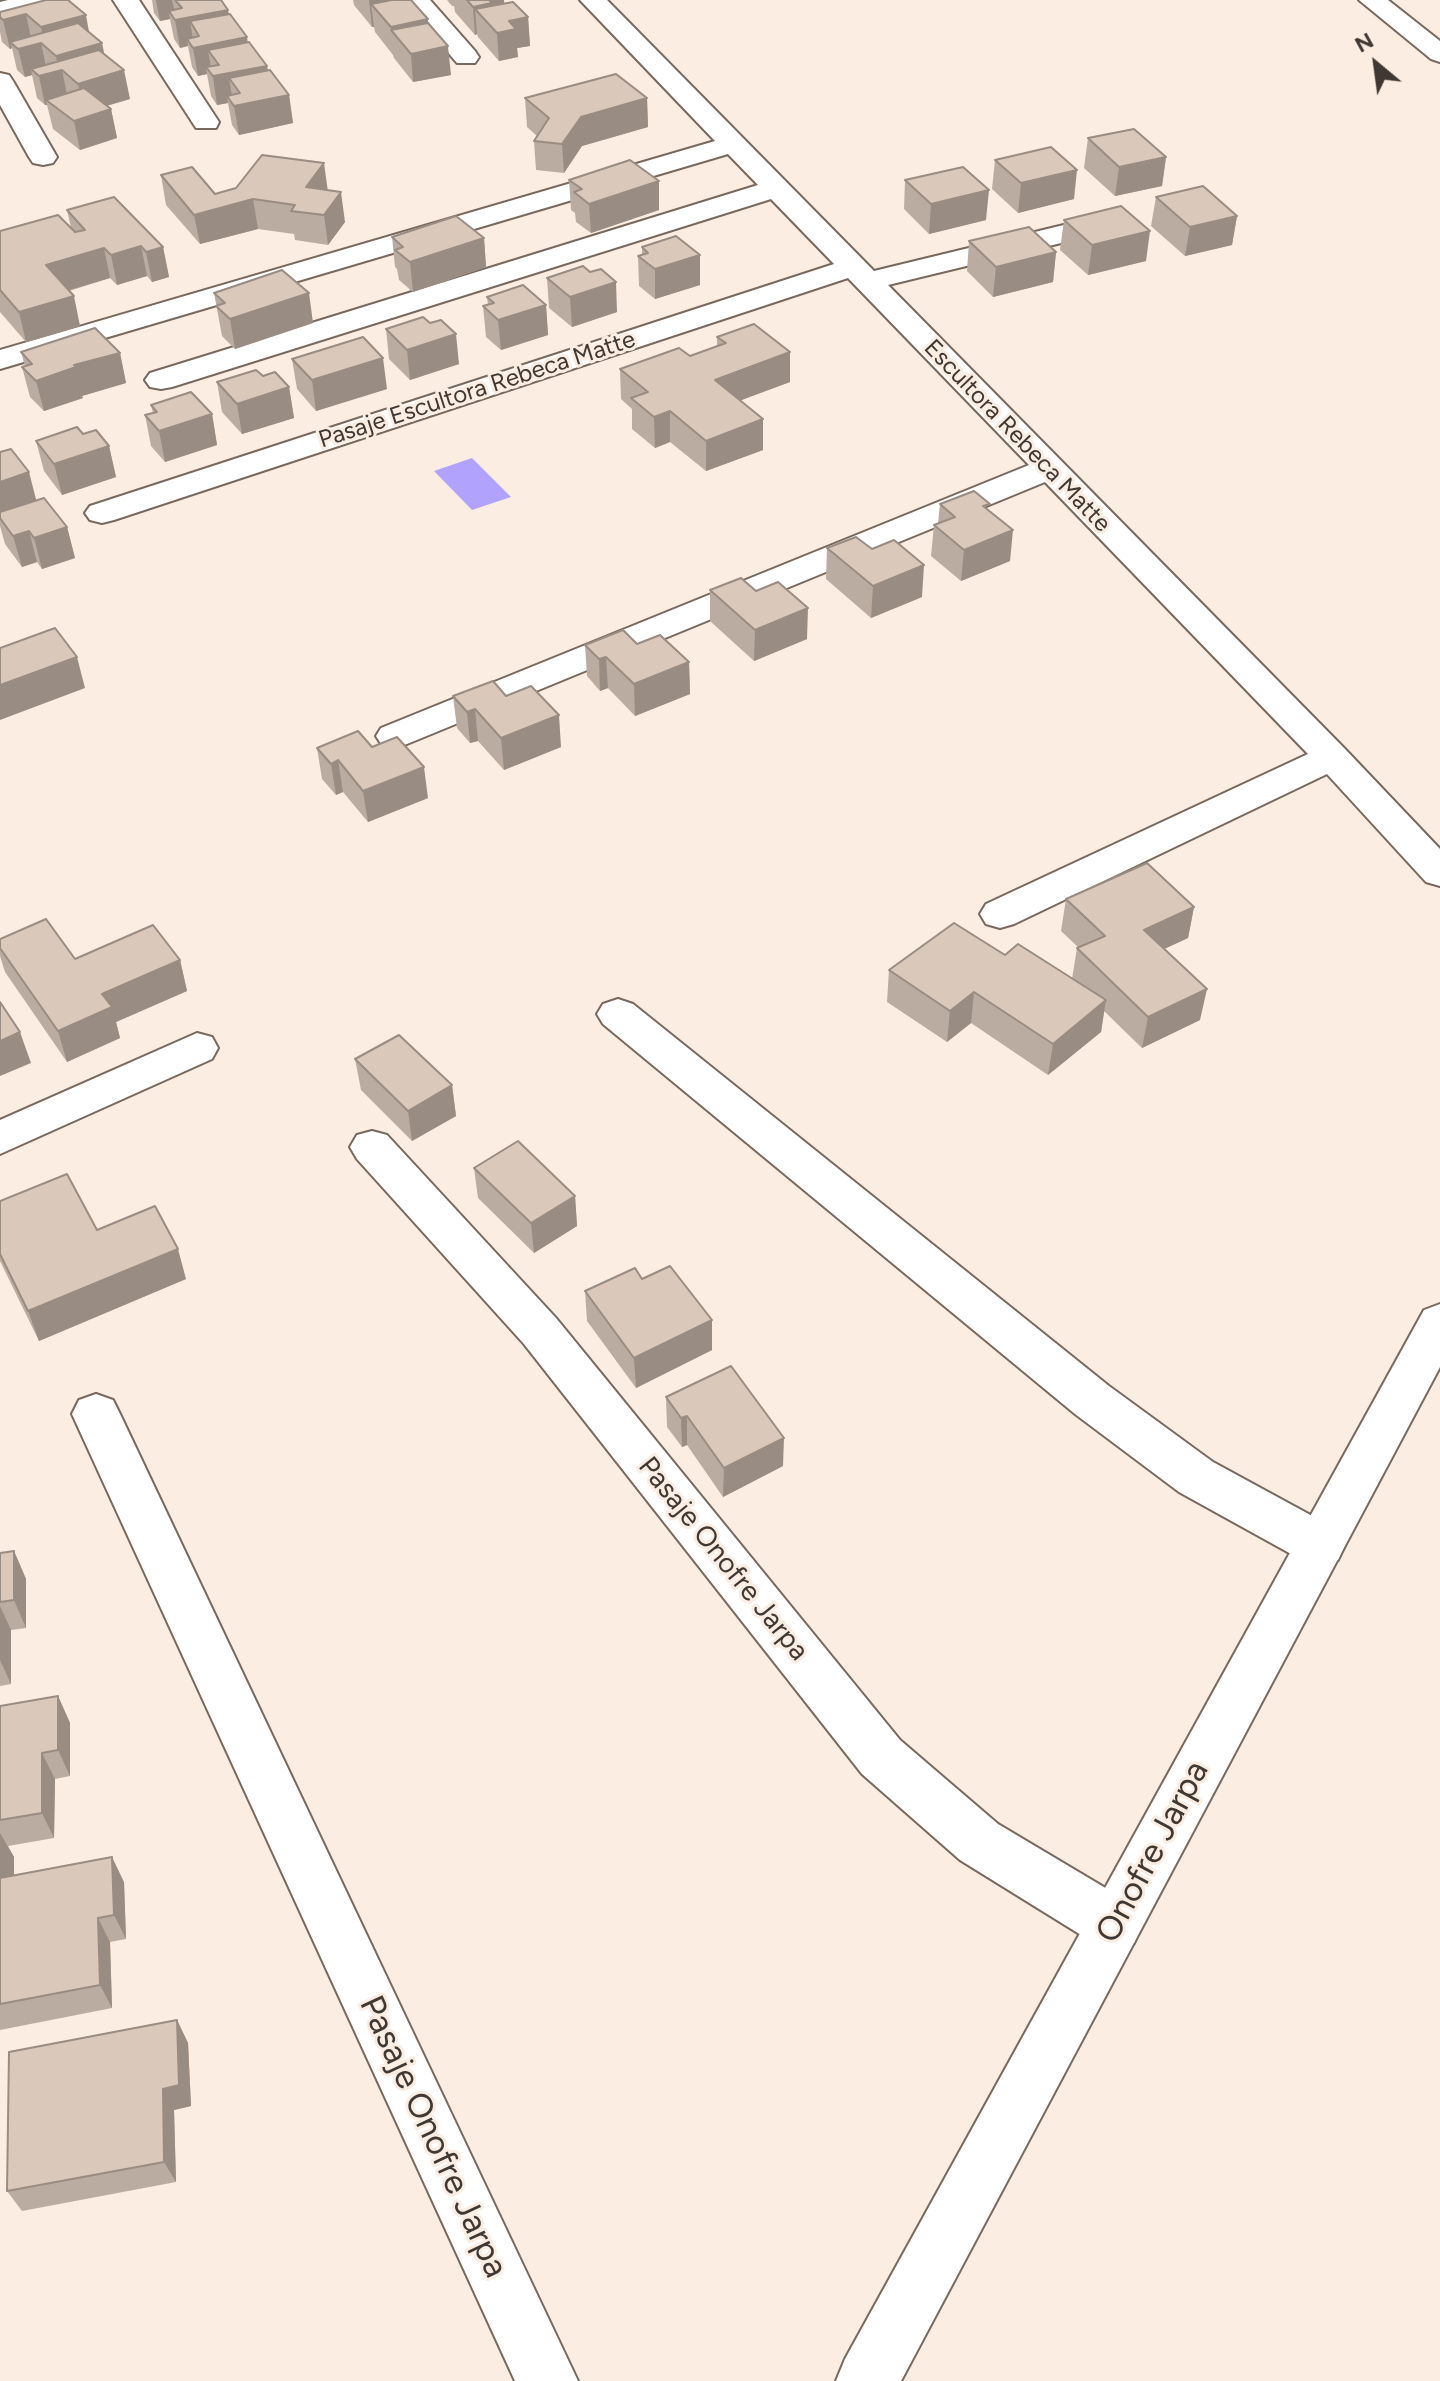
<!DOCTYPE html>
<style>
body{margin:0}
#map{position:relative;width:1440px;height:2381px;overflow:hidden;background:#fcede2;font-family:Figtree,sans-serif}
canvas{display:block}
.north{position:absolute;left:1336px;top:24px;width:80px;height:80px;-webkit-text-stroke:6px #fcede2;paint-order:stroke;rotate:331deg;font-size:22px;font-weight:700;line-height:32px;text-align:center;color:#3f3833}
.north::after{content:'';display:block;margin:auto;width:28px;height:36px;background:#3f3833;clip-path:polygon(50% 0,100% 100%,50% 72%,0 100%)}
</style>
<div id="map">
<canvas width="1440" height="2381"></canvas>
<div class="north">N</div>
</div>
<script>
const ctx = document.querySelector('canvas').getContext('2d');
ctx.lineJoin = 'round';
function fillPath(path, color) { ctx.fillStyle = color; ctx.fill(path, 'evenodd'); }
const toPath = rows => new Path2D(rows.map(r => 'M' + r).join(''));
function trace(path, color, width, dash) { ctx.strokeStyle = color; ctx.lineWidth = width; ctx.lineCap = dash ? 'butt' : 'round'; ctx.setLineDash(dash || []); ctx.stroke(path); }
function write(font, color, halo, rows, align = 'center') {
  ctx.font = font + ' Figtree,sans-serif'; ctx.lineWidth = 6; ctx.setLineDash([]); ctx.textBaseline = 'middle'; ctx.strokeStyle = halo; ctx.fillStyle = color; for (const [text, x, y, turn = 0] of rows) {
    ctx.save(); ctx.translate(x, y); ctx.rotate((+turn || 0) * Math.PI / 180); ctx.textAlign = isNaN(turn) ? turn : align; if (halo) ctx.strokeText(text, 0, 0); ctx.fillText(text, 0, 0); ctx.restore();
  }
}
fillPath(toPath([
 [472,458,511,497,472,510,434,471]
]), '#b1a3fd');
const street = toPath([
 [8,0,50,0,46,5,0,18,0,2,8,0],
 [113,0,139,0,219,122,216,128,196,128,113,0],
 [403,0,430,0,475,51,479,57,475,63,457,63,403,0],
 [580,0,607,0,874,271,1109,214,1119,217,1123,223,1119,229,888,285,1345,749,1440,849,1440,886,1426,882,1327,774,1014,924,1000,928,986,924,980,914,986,904,1308,754,1045,482,407,744,394,748,381,744,376,736,381,728,1029,465,848,278,114,520,102,523,90,520,85,513,90,506,834,264,771,199,172,387,161,389,150,387,145,380,150,373,758,185,728,154,0,369,0,350,715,141,580,0],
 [1359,0,1388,0,1440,41,1440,62,1431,59,1359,0],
 [0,73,9,75,13,81,57,157,53,163,43,165,33,163,29,157,0,105,0,73],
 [618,999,633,1004,1109,1386,1213,1462,1338,1530,1345,1545,1338,1560,1320,1566,1302,1560,1179,1492,1075,1414,603,1024,597,1014,603,1004,618,999],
 [197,1033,212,1037,218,1048,212,1059,0,1154,0,1120,197,1033],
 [372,1131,387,1135,556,1318,900,1740,998,1824,1134,1905,1142,1924,1134,1943,1114,1951,1094,1943,960,1860,862,1774,524,1344,357,1159,350,1147,357,1135,372,1131],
 [96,1394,113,1400,120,1414,578,2381,515,2381,72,1414,79,1400,96,1394]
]);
const secondary = toPath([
 [1440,1304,1440,1367,901,2381,836,2381,845,2359,1424,1310,1440,1304]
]);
trace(street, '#79695d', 4);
trace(secondary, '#79695d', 4);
fillPath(street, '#fff');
fillPath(secondary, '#fff');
fillPath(toPath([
 [46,0,89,33,104,54,130,99,107,106,111,109,117,138,80,150,53,129,47,105,45,105,37,98,32,75,25,77,17,70,12,48,10,49,2,42,0,32,0,12],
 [152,0,221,0,228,10,229,14,247,37,247,42,267,66,268,70,289,95,293,123,239,135,232,125,228,103,217,105,211,96,207,74,198,76,192,67,188,46,180,48,174,39,170,19,160,21,154,13],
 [353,0,411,0,428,23,451,75,413,82,394,58,393,55,375,32,374,27,372,27,354,5],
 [447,0,504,0,504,3,528,17,530,46,517,48,518,57,499,61,478,37,477,34,475,35,455,12,454,6,452,6],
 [525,98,647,98,648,127,582,146,564,173,536,170,534,141,537,136,527,127],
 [1088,138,1166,157,1162,186,1115,196,1084,168],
 [995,160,1074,199,1018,213,992,189],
 [161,175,215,194,327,190,345,222,328,245,295,240,294,234,258,229,200,244,166,205],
 [569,180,659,210,591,233,576,222,575,213,571,210],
 [905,180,986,220,929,234,904,209],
 [1156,197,1237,216,1232,245,1185,256,1151,226],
 [67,210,163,247,169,277,152,282,147,276,117,285,110,278,69,291,80,326,26,342,0,312,0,231,71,228],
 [1064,220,1146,261,1088,275,1060,250],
 [392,237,484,238,486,267,413,292,399,280,397,269,395,267],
 [969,241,1056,252,1053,282,993,297,967,271],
 [642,247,700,255,700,285,655,299,639,286,638,256,642,255],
 [547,278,617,312,572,327,549,308],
 [214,293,313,323,235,349,222,336],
 [487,297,546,305,548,335,501,350,486,337,483,306,488,305],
 [386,329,459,364,410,380,389,359],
 [717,337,790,382,740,400,763,419,763,450,706,471,670,442,655,448,632,429,632,409,621,399,620,369,690,356,717,347],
 [21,352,120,353,126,383,82,396,83,398,44,411,30,397,22,367,25,366],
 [292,359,387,389,316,411,297,389],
 [263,376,289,387,294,418,242,434,222,412,217,382],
 [151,405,212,414,217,445,165,462,151,446,145,415,153,413],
 [83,434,109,446,116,477,62,495,44,471,36,441],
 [0,452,36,500,67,527,75,558,42,569,37,562,22,567,5,544,0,526],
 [940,504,1010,561,961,581,931,556,934,525,938,523],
 [827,548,922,597,871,618,826,579],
 [710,590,756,591,807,639,754,661,710,621],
 [637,644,689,662,690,694,635,716,608,688,600,691,587,676,585,645],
 [453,696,506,696,561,747,504,770,478,741,470,743,457,728],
 [372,747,428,798,368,822,343,792,336,795,322,779,317,748],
 [1066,899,1194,907,1188,938,1164,949,1200,1020,1142,1048,1104,1011,1101,1032,1048,1075,971,1023,947,1042,887,1002,889,970,1005,955,1072,979,1077,948,1079,948,1061,931],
 [0,939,75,959,180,960,187,991,116,1022,120,1038,67,1062,5,972,0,956],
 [355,1059,452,1085,456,1116,412,1141,361,1090],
 [474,1168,575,1196,577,1226,534,1253,478,1198],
 [0,1201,97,1230,186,1279,39,1341,0,1261],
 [585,1291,712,1320,712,1350,636,1388,587,1321],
 [666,1397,783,1466,723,1497,687,1445,682,1447,667,1427],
 [14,1551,26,1579,26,1628,11,1630,11,1684,0,1686,0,1553],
 [58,1696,70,1723,70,1776,55,1779,54,1838,8,1846,14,1857,14,1876,124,1882,126,1939,110,1942,112,2008,0,2030,0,1706],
 [177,2020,188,2043,191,2106,174,2110,176,2182,22,2211,7,2191]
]), '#bbaca1');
fillPath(toPath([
 [156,0,172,0,176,18,169,11,170,19,160,21],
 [369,0,406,0,371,4,374,27,372,27],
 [485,0,504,0,506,20,487,23,475,9,477,34,475,35,473,7],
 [228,10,232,38,199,36,190,21,194,45,187,39,188,46,180,48,175,20],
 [26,14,32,43,10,42,12,48,10,49,3,20],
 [86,15,91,43,45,46,41,27],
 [528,17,530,46,517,48,518,57,499,61,497,33,509,21],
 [428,19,430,48,391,30,391,27],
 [247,37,251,66,219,65,208,50,212,73,206,67,207,74,198,76,193,48],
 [41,43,47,71,31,69,32,75,25,77,18,49],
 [102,43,108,71,62,70,68,99,46,100,47,105,45,105,39,76,59,71,56,56],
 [448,46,451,75,413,82,411,54],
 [267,66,271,94,240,93,229,78,233,102,227,96,228,103,217,105,213,76],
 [124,70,130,99,84,112,78,84],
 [289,95,293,123,239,135,234,106],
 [647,98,648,127,582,146,564,173,562,144,581,117],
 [111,109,117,138,80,150,74,121],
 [1166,157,1162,186,1115,196,1119,167],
 [324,163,328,192,306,187],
 [1077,170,1074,199,1018,213,1021,183],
 [659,181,659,210,591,233,589,204],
 [989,190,986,220,929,234,931,204],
 [341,192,345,222,328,245,324,215],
 [253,199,258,229,200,244,194,215],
 [1237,216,1232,245,1185,256,1190,227],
 [1150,231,1146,261,1088,275,1092,245],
 [484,238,486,267,413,292,410,262],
 [141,246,147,276,117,285,111,255],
 [163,247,169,277,152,282,146,252],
 [104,248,110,278,53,295,46,265],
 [1056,252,1053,282,993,297,996,267],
 [700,255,700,285,655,299,655,269],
 [616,282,617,312,572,327,570,297],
 [309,293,313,323,235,349,230,319],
 [74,296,80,326,26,342,19,312],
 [546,305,548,335,501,350,498,320],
 [456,334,459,364,410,380,407,350],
 [790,352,790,382,715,410,715,380],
 [120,353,126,383,82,396,83,398,44,411,36,381,74,365],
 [383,358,387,389,316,411,312,380],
 [289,387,294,418,242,434,237,404],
 [670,411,670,442,655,448,654,417],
 [212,414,217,445,165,462,159,431],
 [763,419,763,450,706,471,706,441],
 [109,446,116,477,62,495,54,464],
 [29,472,37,503,0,516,0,482],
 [67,527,75,558,42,569,34,538],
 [1013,530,1010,561,961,581,964,550],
 [29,531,37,562,22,567,13,536],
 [924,565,922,597,871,618,873,586],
 [808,608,807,639,754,661,755,630],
 [77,657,85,688,0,720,0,685],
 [606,657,608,688,600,691,599,659],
 [689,662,690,694,635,716,634,684],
 [475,709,478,741,470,743,467,712],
 [559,715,561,747,504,770,501,738],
 [338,760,343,792,336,795,331,764],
 [424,767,428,798,368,822,363,791],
 [1194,907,1188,938,1138,961,1144,930],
 [180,960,187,991,116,1022,120,1038,67,1062,58,1031,102,994],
 [1207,989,1200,1020,1142,1048,1148,1017],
 [974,992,971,1023,947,1042,950,1011],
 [1106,1000,1101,1032,1048,1075,1053,1044],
 [20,1032,31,1063,0,1076,0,1041],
 [452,1085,456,1116,412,1141,408,1111],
 [575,1196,577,1226,534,1253,531,1223],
 [178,1249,186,1279,39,1341,28,1311],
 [712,1320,712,1350,636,1388,634,1358],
 [687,1416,687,1445,682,1447,681,1418],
 [784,1438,783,1466,723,1497,724,1468],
 [14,1551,26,1579,26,1628,14,1600],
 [0,1606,11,1630,11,1684,0,1660],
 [58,1696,70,1723,70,1776,58,1750],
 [42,1753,55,1779,54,1838,42,1813],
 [0,1833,14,1857,14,1903,0,1879],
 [112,1857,124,1882,126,1939,114,1915],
 [98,1918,110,1942,112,2008,100,1985],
 [177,2020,188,2043,191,2106,174,2110,176,2182,164,2162,163,2089]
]), '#998c83');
const building = toPath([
 [46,0,68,0,86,15,41,27,26,14,3,20,0,17,0,12,46,0],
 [175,0,221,0,228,10,175,20,169,11,182,8,175,0],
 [392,0,411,0,428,19,391,27,371,4,392,0],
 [467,0,489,0,492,3,473,7,467,0],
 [513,2,528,17,509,21,516,29,497,33,475,9,513,2],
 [230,14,247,37,193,48,187,39,199,36,190,21,230,14],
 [78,23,102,43,56,56,41,43,18,49,10,42,78,23],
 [428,23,448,46,411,54,391,30,428,23],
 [249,42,267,66,213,76,206,67,219,65,208,50,249,42],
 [99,50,124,70,78,84,62,70,39,76,31,69,99,50],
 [270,70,289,95,234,106,227,96,240,93,229,78,270,70],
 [616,74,647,98,581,117,562,144,534,141,549,118,525,98,616,74],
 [84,88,111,109,74,121,46,100,84,88],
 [1134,129,1166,157,1119,167,1088,138,1134,129],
 [1051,147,1077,170,1021,183,995,160,1051,147],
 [262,155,324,163,306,187,341,192,324,215,291,211,295,205,253,199,194,215,161,175,192,167,215,194,236,188,262,155],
 [630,160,659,181,589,204,574,192,582,189,569,180,630,160],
 [963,167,989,190,931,204,905,180,963,167],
 [1203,186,1237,216,1190,227,1156,197,1203,186],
 [114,197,163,247,146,252,141,246,111,255,104,248,46,265,74,296,19,312,0,290,0,231,58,215,75,232,85,230,67,210,114,197],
 [1121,206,1150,231,1092,245,1064,220,1121,206],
 [456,216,484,238,410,262,395,250,403,247,392,237,456,216],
 [1029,227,1056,252,996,267,969,241,1029,227],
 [676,236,700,255,655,269,638,256,648,253,642,247,676,236],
 [583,266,590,272,601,269,616,282,570,297,547,278,583,266],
 [282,270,309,293,230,319,216,306,225,303,214,293,282,270],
 [523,285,546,305,498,320,483,306,494,303,487,297,523,285],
 [423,317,430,323,441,320,456,334,407,350,386,329,423,317],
 [754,324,790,352,715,380,763,419,706,441,670,411,654,417,631,398,648,392,620,369,679,348,690,356,726,343,717,337,754,324],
 [95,328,120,353,74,365,76,367,36,381,22,367,32,364,21,352,95,328],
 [363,337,383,358,312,380,292,359,363,337],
 [256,370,263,376,275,372,289,387,237,404,217,382,256,370],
 [191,392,212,414,159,431,145,415,157,412,151,405,191,392],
 [77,427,83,434,96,430,109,446,54,464,36,441,77,427],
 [11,449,29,472,0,482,0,452,11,449],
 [974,491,990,504,983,506,1013,530,964,550,934,525,955,517,940,504,974,491],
 [44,498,67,527,34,538,29,531,13,536,0,518,0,512,44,498],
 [856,537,872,549,894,540,924,565,873,586,827,548,856,537],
 [741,578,756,591,778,582,808,608,755,630,710,590,741,578],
 [55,628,77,657,0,685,0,648,55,628],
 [623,630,637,644,660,635,689,662,634,684,606,657,599,659,585,645,623,630],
 [493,681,506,696,531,686,559,715,501,738,475,709,467,712,453,696,493,681],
 [358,731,372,747,397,737,424,767,363,791,338,760,331,764,317,748,358,731],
 [1147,863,1194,907,1144,930,1207,989,1148,1017,1077,948,1105,936,1066,899,1147,863],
 [46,919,75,959,153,925,180,960,102,994,112,1007,58,1031,0,948,0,939,46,919],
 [954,923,1005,955,1018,944,1106,1000,1053,1044,974,992,950,1011,889,970,954,923],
 [0,1002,20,1032,0,1041,0,1002],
 [399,1035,452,1085,408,1111,355,1059,399,1035],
 [518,1141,575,1196,531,1223,474,1168,518,1141],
 [67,1174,97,1230,155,1206,178,1249,28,1311,0,1254,0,1201,67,1174],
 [670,1266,712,1320,634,1358,585,1291,635,1268,642,1279,670,1266],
 [731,1366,784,1438,724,1468,687,1416,681,1418,666,1397,731,1366],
 [14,1551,14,1600,0,1602,0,1553,14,1551],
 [58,1696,58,1750,42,1753,42,1813,0,1820,0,1706,58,1696],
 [112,1857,114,1915,98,1918,100,1985,0,2004,0,1878,112,1857],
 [177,2020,179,2085,163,2089,164,2162,7,2191,9,2052,177,2020]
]);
fillPath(building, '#dac8bb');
trace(building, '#998c83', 2);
write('24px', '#3f3833', '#fcede2', [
 ["Pasaje Escultora Rebeca Matte",477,390,-18],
 ["Escultora Rebeca Matte",1017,436,46]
]);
write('28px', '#3f3833', '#fcede2', [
 ["Pasaje Onofre Jarpa",723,1559,51]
]);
write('34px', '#3f3833', '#fcede2', [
 ["Onofre Jarpa",1153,1852,-62],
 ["Pasaje Onofre Jarpa",433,2137,65]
]);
</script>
